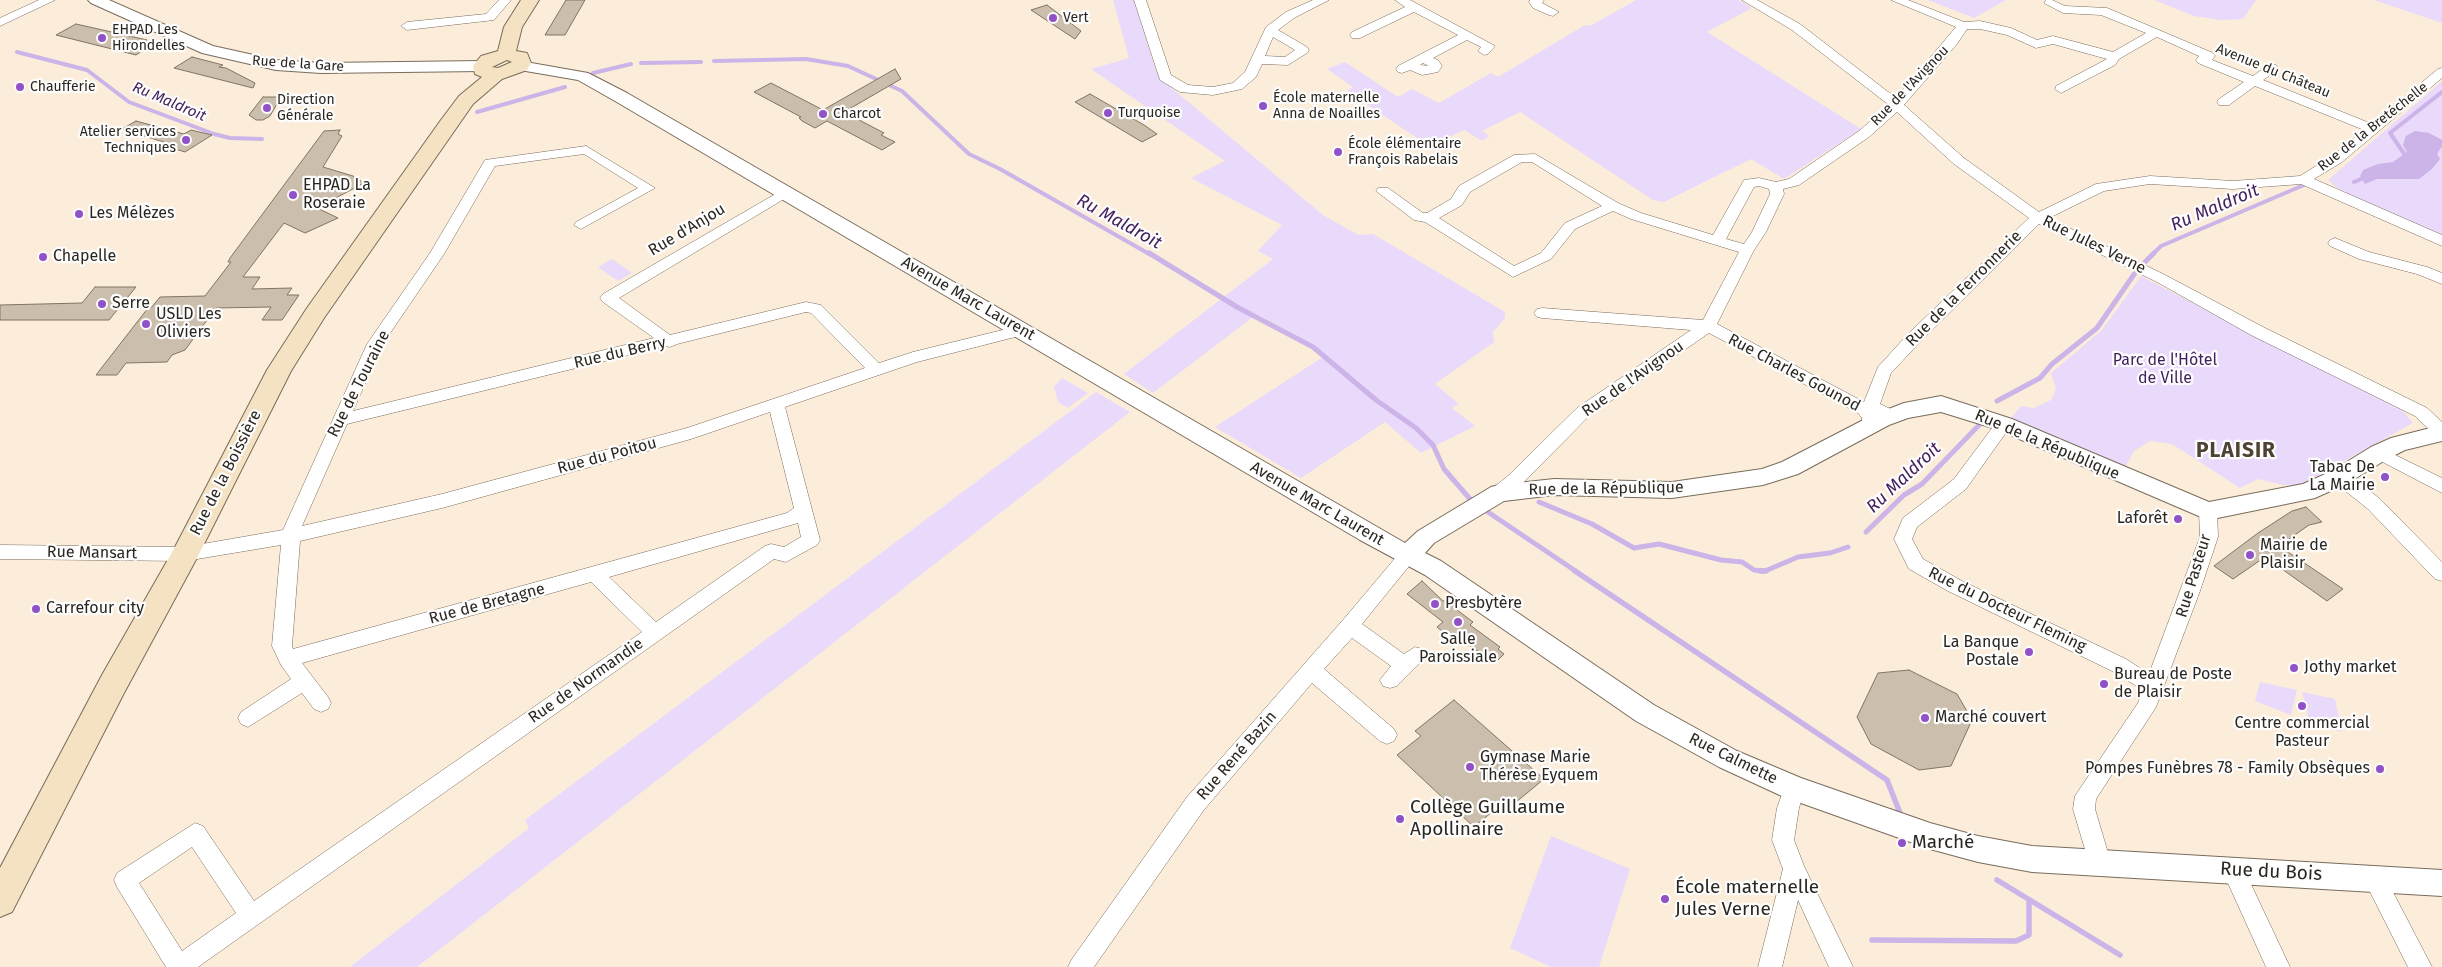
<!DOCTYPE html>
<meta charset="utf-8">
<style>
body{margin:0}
canvas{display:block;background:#fcedda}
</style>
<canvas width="2442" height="967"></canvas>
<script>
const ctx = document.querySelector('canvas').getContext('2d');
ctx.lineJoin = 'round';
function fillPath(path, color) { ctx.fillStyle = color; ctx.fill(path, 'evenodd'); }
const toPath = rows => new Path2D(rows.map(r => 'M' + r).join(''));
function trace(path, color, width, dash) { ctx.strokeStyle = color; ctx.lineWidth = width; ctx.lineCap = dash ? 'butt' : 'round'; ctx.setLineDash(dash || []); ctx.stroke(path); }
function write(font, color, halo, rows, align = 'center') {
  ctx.font = font + ' "Fira Sans",sans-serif'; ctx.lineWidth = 4.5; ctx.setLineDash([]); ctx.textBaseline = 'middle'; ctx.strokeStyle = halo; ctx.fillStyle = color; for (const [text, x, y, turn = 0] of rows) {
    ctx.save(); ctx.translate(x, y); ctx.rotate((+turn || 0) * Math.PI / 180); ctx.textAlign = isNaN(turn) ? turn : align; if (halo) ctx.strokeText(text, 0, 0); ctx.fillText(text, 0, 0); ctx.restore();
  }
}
fillPath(toPath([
 [1113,0,1134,0,1156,71,1161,79,1323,215,1358,235,1373,234,1505,312,1505,318,1493,332,1494,342,1435,384,1459,404,1452,408,1475,426,1421,453,1385,422,1301,478,1215,427,1326,355,1312,344,1257,314,1153,393,1124,374,1273,259,1258,251,1282,225,1191,178,1225,161,1091,69,1129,58],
 [1636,0,1737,0,1743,2,1752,8,1707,32,1861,129,1784,179,1751,159,1664,202,1653,200,1520,112,1482,131,1490,136,1482,141,1464,130,1429,146,1347,91,1353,87,1327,69,1345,62,1398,97,1412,89,1439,103,1491,73,1498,77,1585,25,1590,26],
 [1928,0,2006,0,1974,18],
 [2154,0,2256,0,2243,19,2221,20,2194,16],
 [2374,0,2442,0,2442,23],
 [2442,81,2442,236,2359,200,2336,187,2328,180],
 [612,259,632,273,618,281,598,267],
 [2141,276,2403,411,2413,423,2301,485,2283,485,2258,479,2240,488,2172,444,2150,441,2134,451,2123,471,2008,422,2021,406,2034,408,2051,400,2056,389,2051,373,2102,330],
 [1062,378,1088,393,1068,408,1058,402,1054,387],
 [1096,392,1130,412,417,967,350,967,529,828,525,820],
 [2260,682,2297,690,2291,715,2255,701],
 [2302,692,2335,699,2342,732,2310,724],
 [1551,836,1630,869,1599,967,1551,967,1510,948]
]), '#e9d9fb');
fillPath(toPath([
 [2415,131,2429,133,2442,140,2442,146,2437,154,2440,159,2432,169,2419,179,2377,179,2365,184,2360,176,2363,170,2378,164,2393,162,2407,152,2403,145,2406,136]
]), '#ccb3e8');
trace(toPath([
 [17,52,87,70,129,102,214,134,230,138,262,139],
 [714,61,806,59,848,66,902,91,969,154,1000,169,1151,255],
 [641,63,701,62],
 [593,73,631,64],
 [477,112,565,87],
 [2402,159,2405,155,2390,133,2442,92],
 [2354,182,2366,177],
 [2152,255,2161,246,2304,185]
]), '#ccb3e8', 4);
trace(toPath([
 [1149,253,1237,307,1313,347,1376,400,1416,428,1433,445,1444,469,1470,499],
 [2143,264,2154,253],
 [1997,401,2040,378,2052,364,2097,328,2135,273],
 [1539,502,1592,524,1634,548,1659,544,1721,560,1742,562,1754,570,1765,571,1798,557,1830,553,1848,547],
 [1485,510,1577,572],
 [1866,532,1904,495,1922,484,1981,423]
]), '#ccb3e8', 5);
trace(toPath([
 [1575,571,1887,780,1900,813],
 [1760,571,1766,571],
 [1997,880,2120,955],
 [1872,940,2016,941,2029,935,2029,900]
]), '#ccb3e8', 5.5);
const building = toPath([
 [566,0,585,0,565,35,545,35,566,0],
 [1047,5,1081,31,1075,39,1031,10,1047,5],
 [76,24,147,40,145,41,154,43,136,55,56,35,76,24],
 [192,57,223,65,219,67,226,68,255,83,253,88,174,68,192,57],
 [895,69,901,79,844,112,884,133,881,135,895,142,882,150,827,121,815,128,802,121,799,118,801,117,754,92,771,83,823,110,895,69],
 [1090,94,1144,125,1157,134,1142,142,1075,102,1090,94],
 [263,97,281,97,270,116,263,120,256,120,249,115,263,97],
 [136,121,184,134,191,130,212,135,185,152,169,147,173,145,122,129,136,121],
 [340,130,338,134,342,136,323,167,353,176,364,183,317,208,338,218,305,233,284,223,243,277,260,277,252,289,292,288,287,295,299,295,282,320,262,320,271,307,216,308,185,350,172,355,167,362,126,363,117,375,96,375,148,308,151,308,160,297,205,296,231,262,228,262,230,258,324,131,340,130],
 [95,287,136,287,109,320,0,320,0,305,82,303,95,287],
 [2306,507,2322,522,2309,525,2279,546,2343,589,2327,601,2265,557,2233,579,2214,566,2258,533,2292,511,2306,507],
 [1422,581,1443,601,1450,601,1459,607,1457,610,1473,622,1470,625,1500,647,1498,649,1504,654,1495,663,1457,637,1453,640,1437,627,1443,622,1407,594,1422,581],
 [1909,670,1957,694,1972,720,1951,766,1919,770,1871,744,1857,717,1878,673,1909,670],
 [1454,700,1544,779,1504,812,1498,807,1474,827,1397,755,1421,736,1415,731,1454,700]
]);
fillPath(building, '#ccbeac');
trace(building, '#817463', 1);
const minor = toPath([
 [39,0,55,0,0,26,0,18,39,0],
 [499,0,511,0,494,20,407,30,401,26,407,22,486,14,499,0],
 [1134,0,1146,0,1171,75,1188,85,1213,87,1233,83,1245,72,1266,27,1286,12,1313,0,1329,0,1294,18,1278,30,1307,47,1309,50,1307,53,1288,65,1262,64,1256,77,1242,89,1213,95,1180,92,1160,80,1134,0],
 [1273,37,1295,50,1285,57,1265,56,1273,37],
 [1395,0,1410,0,1495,46,1488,54,1484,55,1478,51,1481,47,1467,40,1433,58,1438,60,1442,66,1438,72,1422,75,1410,70,1402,73,1398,72,1396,69,1398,66,1458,35,1414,12,1360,38,1352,38,1350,35,1352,32,1405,7,1395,0],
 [1423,63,1429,66,1430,66,1420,65,1423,63],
 [1530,0,1544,0,1542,3,1559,12,1553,16,1549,15,1533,8,1529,2,1530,0],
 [1742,0,1757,0,1800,24,1896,98,1956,27,1891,0,1908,0,1964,22,1980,21,2011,28,2037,40,2053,36,2113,52,2146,33,2101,15,2063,13,2044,3,2046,0,2052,0,2065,6,2107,8,2213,53,2215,56,2212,60,2253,76,2268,65,2276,65,2278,68,2276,71,2263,80,2372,124,2438,69,2442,68,2442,78,2342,162,2314,179,2442,235,2442,246,2301,184,2233,189,2150,184,2104,191,2049,218,2167,276,2263,327,2427,408,2442,422,2442,438,2436,436,2415,416,2251,335,2157,282,2039,224,1920,342,1891,373,1880,404,1897,412,1899,416,1897,420,1891,422,1879,418,1876,429,1870,431,1864,429,1862,425,1862,418,1858,413,1709,333,1589,416,1521,485,1505,498,1499,500,1493,498,1490,493,1493,488,1509,475,1577,408,1691,330,1542,318,1537,317,1534,313,1537,309,1542,308,1703,320,1739,252,1631,219,1613,211,1575,229,1551,259,1513,277,1425,222,1414,220,1376,191,1378,188,1388,188,1423,213,1427,213,1451,199,1459,186,1514,155,1535,154,1618,203,1641,213,1713,235,1744,180,1759,178,1776,182,1789,179,1859,131,1889,105,1792,30,1742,0],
 [1967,29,1980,29,2007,35,2036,48,2053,44,2107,59,2056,86,2055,89,2061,93,2115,65,2119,59,2157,37,2199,56,2196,60,2198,63,2244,82,2219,99,2217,102,2219,105,2229,105,2255,86,2364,130,2332,156,2300,176,2233,181,2150,176,2096,184,2039,212,1964,158,1904,105,1957,44,1967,29],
 [1897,112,1954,164,2029,218,1908,334,1878,367,1864,402,1717,324,1754,250,1766,232,1784,194,1783,189,1799,185,1869,137,1897,112],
 [1522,162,1532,162,1602,206,1565,223,1541,253,1514,266,1439,218,1462,205,1470,192,1522,162],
 [1759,186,1769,189,1770,194,1752,232,1744,244,1726,239,1754,187,1759,186],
 [586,146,655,188,581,229,574,225,576,222,638,188,584,154,495,166,444,254,382,345,353,411,654,338,603,302,600,298,603,294,784,189,791,193,789,196,619,298,670,335,806,302,821,305,879,363,913,352,1023,325,1029,326,1031,330,1029,334,1023,335,917,362,785,407,820,540,817,545,786,562,774,559,198,967,166,967,117,887,114,880,117,873,195,823,203,826,254,901,642,632,591,582,302,663,328,697,331,703,328,709,321,712,314,709,302,693,248,727,241,724,238,718,241,712,291,679,281,665,272,646,281,545,185,561,0,559,0,545,185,547,283,530,367,344,430,253,485,160,586,146],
 [806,312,811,313,865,368,687,428,442,494,302,526,347,424,666,346,670,347,677,344,806,312],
 [770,412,794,508,787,513,293,649,292,646,300,541,442,508,691,439,770,412],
 [798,523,801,537,784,547,771,544,765,546,656,622,609,577,798,523],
 [192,847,236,913,182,951,139,883,192,847],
 [2335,238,2369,252,2427,267,2442,273,2442,284,2417,274,2359,259,2330,246,2328,243,2330,240,2335,238],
 [2004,418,2010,420,2012,424,1966,489,1917,527,1912,539,1923,559,1962,581,2126,659,2149,674,2200,537,2199,511,2202,506,2208,504,2214,506,2217,511,2218,537,2200,591,2156,707,2096,799,2095,809,2111,863,2108,870,2100,873,2092,870,2089,863,2073,809,2075,796,2138,703,2143,690,2112,671,1948,591,1909,569,1894,539,1903,518,1954,479,1998,420,2004,418],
 [2379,447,2442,478,2442,493,2373,457,2370,453,2373,449,2379,447],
 [2340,471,2346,472,2380,499,2442,562,2442,581,2435,579,2368,509,2334,482,2331,477,2334,472,2340,471],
 [1408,548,1414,550,1417,555,1414,560,1362,624,1404,654,1415,647,1422,649,1425,655,1422,661,1397,686,1390,688,1383,686,1380,680,1391,666,1352,638,1324,669,1394,729,1397,735,1394,741,1387,744,1380,741,1312,683,1203,811,1094,967,1068,967,1072,959,1187,797,1343,620,1402,550,1408,548],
 [1794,779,1801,781,1805,788,1799,808,1794,840,1804,866,1853,967,1829,967,1798,900,1782,967,1758,967,1783,869,1772,840,1777,808,1787,781,1794,779],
 [2233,860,2241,863,2290,967,2266,967,2222,870,2225,863,2233,860],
 [2374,868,2382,871,2432,967,2408,967,2363,878,2366,871,2374,868]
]);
const tertiary = toPath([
 [88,0,109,0,213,46,276,60,321,63,482,61,488,63,490,66,488,69,482,71,321,73,276,70,202,53,91,3,88,0],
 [520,61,588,73,627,93,1405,543,1418,531,1491,487,1499,485,1554,479,1672,482,1762,469,1782,462,1873,415,1904,403,1941,396,2012,419,2209,502,2303,484,2332,471,2371,447,2391,438,2442,425,2442,441,2405,450,2387,459,2348,483,2315,498,2208,520,1996,429,1941,412,1908,418,1889,425,1798,474,1763,485,1672,498,1554,495,1504,501,1434,543,1425,553,1441,561,1654,705,1737,751,1801,778,1930,823,1978,836,2032,846,2442,870,2442,896,2032,872,1978,862,1930,849,1784,797,1719,767,1636,721,1425,575,1360,540,615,101,578,80,514,69,512,66,514,63,520,61]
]);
const secondary = toPath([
 [521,0,539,0,522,27,516,51,527,53,531,63,527,70,502,79,473,104,324,318,291,371,199,554,124,693,12,912,0,917,0,868,102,675,174,549,267,370,307,308,441,120,459,96,482,77,475,74,473,66,481,56,498,51,504,27,521,0],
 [507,60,512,62,498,68,492,67,507,60]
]);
trace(minor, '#796c5b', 1);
trace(tertiary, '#796c5b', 2);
trace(secondary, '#796c5b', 2);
fillPath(minor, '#fff');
fillPath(tertiary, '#fff');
fillPath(secondary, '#f4e2c2');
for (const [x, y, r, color] of [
 [1053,18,5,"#9151c7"],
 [102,38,5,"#9151c7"],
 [20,87,5,"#9151c7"],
 [1263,106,5,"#9151c7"],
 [267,108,5,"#9151c7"],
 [1108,113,5,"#9151c7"],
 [823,114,5,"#9151c7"],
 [186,140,5,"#9151c7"],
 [1338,152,5,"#9151c7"],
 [293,195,5,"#9151c7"],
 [79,214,5,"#9151c7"],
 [43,257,5,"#9151c7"],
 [102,304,5,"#9151c7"],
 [146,324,5,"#9151c7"],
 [2385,477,5,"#9151c7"],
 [2178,519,5,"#9151c7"],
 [2250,555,5,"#9151c7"],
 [1435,604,5,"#9151c7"],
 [36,609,5,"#9151c7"],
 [1458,622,5,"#9151c7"],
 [2029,652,5,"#9151c7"],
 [2294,668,5,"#9151c7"],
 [2104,684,5,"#9151c7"],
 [2302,706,5,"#9151c7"],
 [1925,718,5,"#9151c7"],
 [1470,767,5,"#9151c7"],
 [2380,769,5,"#9151c7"],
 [1400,819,5,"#9151c7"],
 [1902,843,5,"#9151c7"],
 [1665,899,5,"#9151c7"]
]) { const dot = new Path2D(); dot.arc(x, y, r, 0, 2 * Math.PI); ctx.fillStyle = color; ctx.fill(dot); trace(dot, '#fdfdfd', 2); }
write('14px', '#2b261f', '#fdfdfd', [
 ["Vert",1063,18],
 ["EHPAD Les",112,30],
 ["Hirondelles",112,46],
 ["Chaufferie",30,87],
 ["École maternelle",1273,98],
 ["Anna de Noailles",1273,114],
 ["Direction",277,100],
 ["Générale",277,116],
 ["Turquoise",1118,113],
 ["Charcot",833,114],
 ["Atelier services",176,132,"right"],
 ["Techniques",176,148,"right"],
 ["École élémentaire",1348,144],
 ["François Rabelais",1348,160]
], 'left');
write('14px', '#2b261f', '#fdfdfd', [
 ["Rue de la Gare",298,64,4],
 ["Avenue du Château",2273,71,22],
 ["Rue de l'Avignou",1910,86,-46],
 ["Rue de la Bretéchelle",2373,127,-38]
]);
write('italic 15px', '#43215f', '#fdfdfd', [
 ["Ru Maldroit",169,102,23]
]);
write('16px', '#2b261f', '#fdfdfd', [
 ["EHPAD La",303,186],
 ["Roseraie",303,204],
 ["Les Mélèzes",89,214],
 ["Chapelle",53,257],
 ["Serre",112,304],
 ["USLD Les",156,315],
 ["Oliviers",156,333],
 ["Tabac De",2375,468,"right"],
 ["La Mairie",2375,486,"right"],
 ["Laforêt",2168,519,"right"],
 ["Mairie de",2260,546],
 ["Plaisir",2260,564],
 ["Presbytère",1445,604],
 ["Carrefour city",46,609],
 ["Salle",1458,640,"center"],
 ["Paroissiale",1458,658,"center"],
 ["La Banque",2019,643,"right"],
 ["Postale",2019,661,"right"],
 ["Jothy market",2304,668],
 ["Bureau de Poste",2114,675],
 ["de Plaisir",2114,693],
 ["Marché couvert",1935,718],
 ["Centre commercial",2302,724,"center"],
 ["Pasteur",2302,742,"center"],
 ["Gymnase Marie",1480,758],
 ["Thérèse Eyquem",1480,776],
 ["Pompes Funèbres 78 - Family Obsèques",2370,769,"right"]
], 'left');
write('16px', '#2b261f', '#fdfdfd', [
 ["Rue d'Anjou",687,230,-31],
 ["Rue Jules Verne",2094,245,26],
 ["Rue de la Ferronnerie",1964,289,-45],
 ["Avenue Marc Laurent",968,299,30],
 ["Rue du Berry",620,353,-13],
 ["Rue Charles Gounod",1794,373,28],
 ["Rue de l'Avignou",1633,379,-35],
 ["Rue de Touraine",359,384,-63],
 ["Rue de la République",2047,445,23],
 ["Rue du Poitou",607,456,-15],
 ["Rue de la Boissière",226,473,-63],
 ["Rue de la République",1606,489,-1],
 ["Avenue Marc Laurent",1317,504,30],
 ["Rue Mansart",92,553,1],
 ["Rue Pasteur",2194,576,-73],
 ["Rue de Bretagne",487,604,-15],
 ["Rue du Docteur Fleming",2007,610,26],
 ["Rue de Normandie",586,681,-35],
 ["Rue René Bazin",1237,756,-49],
 ["Rue Calmette",1733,759,26]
]);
write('16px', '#411f5c', '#fdfdfd', [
 ["Parc de l'Hôtel",2165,361],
 ["de Ville",2165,379]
]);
write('italic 18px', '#43215f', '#fdfdfd', [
 ["Ru Maldroit",2215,208,-23],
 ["Ru Maldroit",1119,222,29],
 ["Ru Maldroit",1904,478,-43]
]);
write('19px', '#2b261f', '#fdfdfd', [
 ["Collège Guillaume",1410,808],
 ["Apollinaire",1410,830],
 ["Marché",1912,843],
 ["École maternelle",1675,888],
 ["Jules Verne",1675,910]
], 'left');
write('19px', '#2b261f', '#fdfdfd', [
 ["Rue du Bois",2271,872,3]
]);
ctx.letterSpacing = '1px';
write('bold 21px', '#4e4333', '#fdfdfd', [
 ["PLAISIR",2236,451]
]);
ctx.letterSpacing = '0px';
</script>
